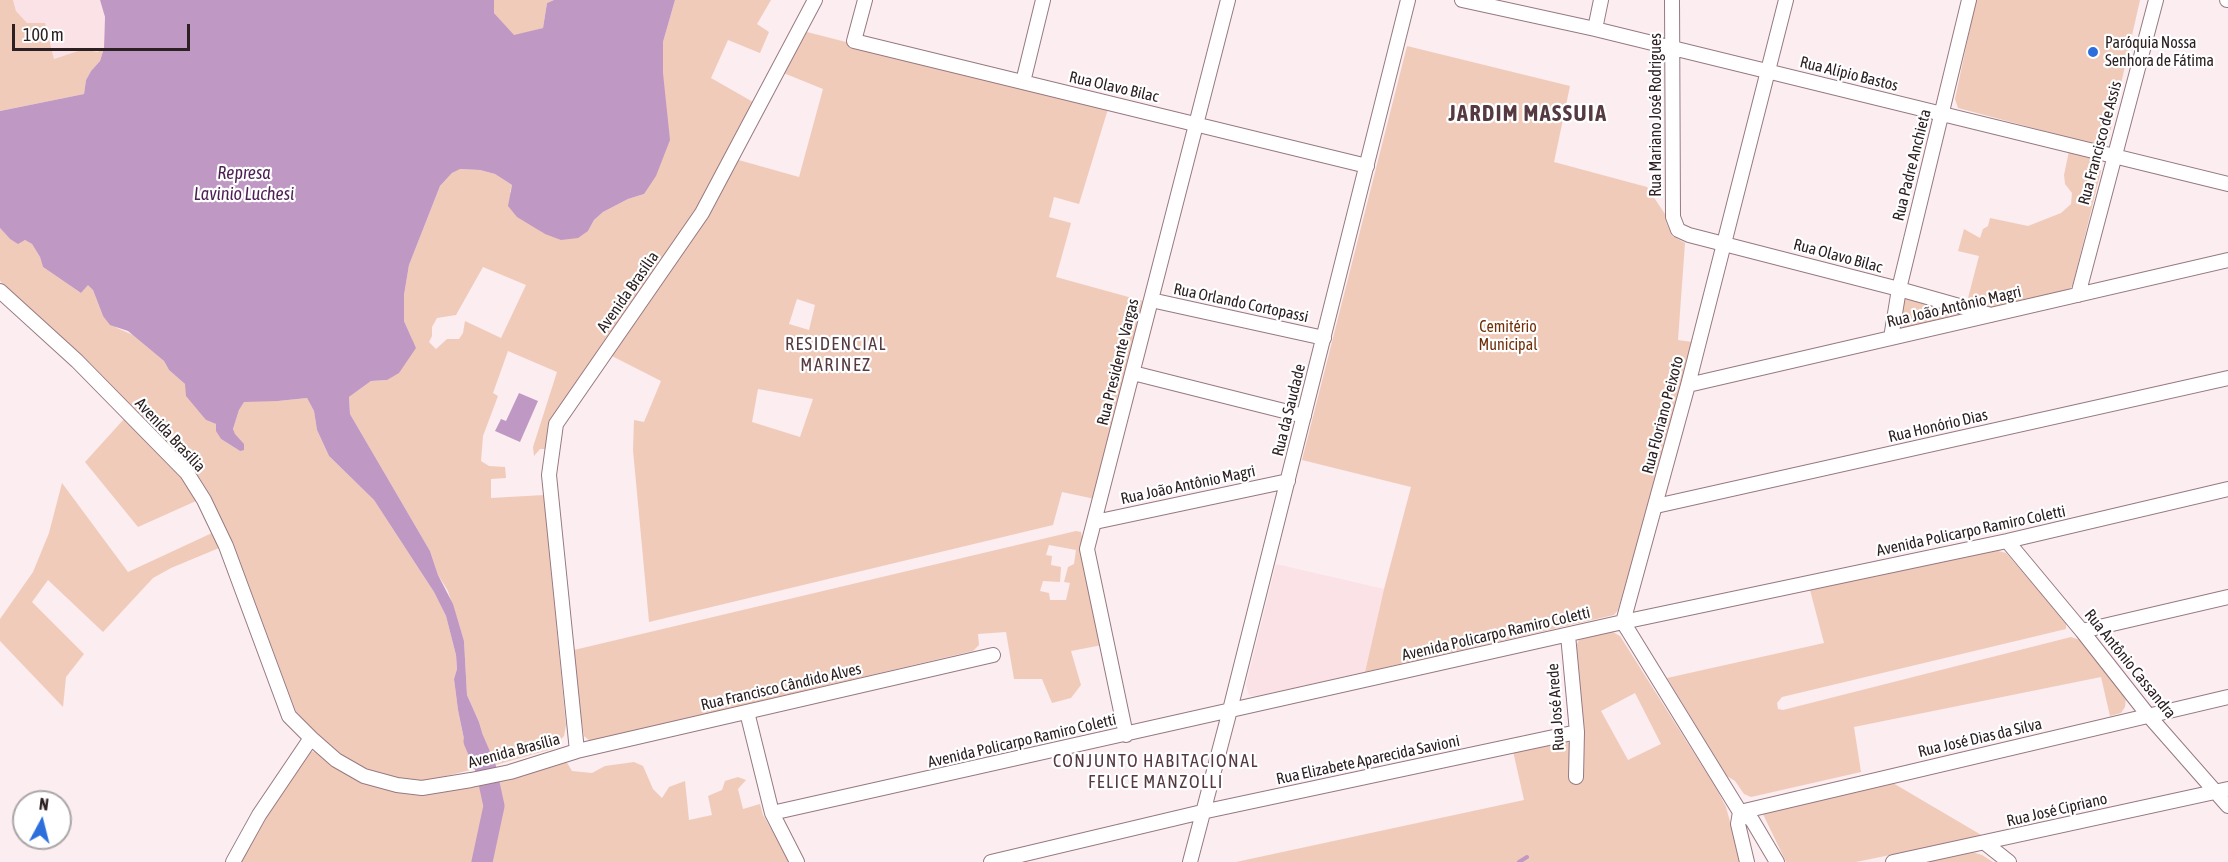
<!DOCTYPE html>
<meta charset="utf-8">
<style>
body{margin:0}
#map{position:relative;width:2228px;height:862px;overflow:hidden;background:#fbedf0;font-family:"Asap Condensed",sans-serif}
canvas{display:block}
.north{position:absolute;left:12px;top:790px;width:60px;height:60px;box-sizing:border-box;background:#fff;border:2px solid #aba6a7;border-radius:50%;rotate:7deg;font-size:16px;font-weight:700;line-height:24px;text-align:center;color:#2c2022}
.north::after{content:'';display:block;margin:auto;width:21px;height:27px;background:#2c6fdc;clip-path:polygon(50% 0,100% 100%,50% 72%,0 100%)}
.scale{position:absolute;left:12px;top:24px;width:178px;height:27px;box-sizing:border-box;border:3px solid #2c2022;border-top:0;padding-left:8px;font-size:18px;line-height:21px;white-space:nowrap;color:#2c2022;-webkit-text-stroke:4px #fff;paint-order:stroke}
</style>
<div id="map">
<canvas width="2228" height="862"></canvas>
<div class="north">N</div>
<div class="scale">100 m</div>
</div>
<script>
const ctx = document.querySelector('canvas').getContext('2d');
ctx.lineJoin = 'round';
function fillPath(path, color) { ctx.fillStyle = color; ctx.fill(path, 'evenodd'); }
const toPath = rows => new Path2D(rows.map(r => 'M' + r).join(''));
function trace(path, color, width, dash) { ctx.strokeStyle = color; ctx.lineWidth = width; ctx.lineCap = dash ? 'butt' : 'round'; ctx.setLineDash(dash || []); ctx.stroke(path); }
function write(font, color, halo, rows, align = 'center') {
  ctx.font = font + ' "Asap Condensed",sans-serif'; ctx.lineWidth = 4.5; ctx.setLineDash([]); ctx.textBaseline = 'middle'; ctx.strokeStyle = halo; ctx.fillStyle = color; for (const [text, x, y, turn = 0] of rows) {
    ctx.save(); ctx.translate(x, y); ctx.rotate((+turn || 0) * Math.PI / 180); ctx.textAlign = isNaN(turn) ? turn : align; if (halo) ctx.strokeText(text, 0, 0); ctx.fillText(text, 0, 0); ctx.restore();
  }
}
fillPath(toPath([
 [13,0,100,0,105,17,104,48,97,52,84,49,54,59,45,23,27,24,16,11],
 [1276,564,1384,589,1365,672,1255,697,1249,695,1246,685]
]), '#fbe2e7');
fillPath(toPath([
 [0,0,13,0,16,11,27,23,45,23,54,59,84,49,97,52,104,48,100,61,91,71,86,80,84,94,0,111],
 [494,0,554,0,547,3,543,28,514,36,494,13],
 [675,0,771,0,757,24,769,32,760,53,728,40,711,78,753,102,698,209,551,420,545,449,540,449,534,456,533,447,557,372,508,351,493,393,498,396,483,436,481,461,489,466,505,467,506,478,491,479,491,498,544,495,566,725,564,736,552,749,492,766,479,722,467,695,464,641,448,591,438,575,430,551,350,414,349,397,371,381,387,380,412,339,404,321,404,295,409,265,440,186,452,173,459,169,480,170,495,174,512,185,510,192,532,225,545,234,588,231,594,220,603,212,628,199,644,194,663,73,663,42],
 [483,267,526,285,501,338,465,321,463,333,459,339,447,339,436,349,429,342,432,336,432,327,437,318,456,315],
 [1976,0,2140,0,2109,137,2097,145,1958,108,1955,99],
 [803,31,1108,109,1079,204,1054,197,1049,217,1071,223,1056,277,1143,301,1095,499,1062,492,1053,525,649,622,633,450,634,420,644,422,661,381,608,354,735,159,799,177,823,89,781,72],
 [797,299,815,305,809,330,789,324],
 [758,389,813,399,800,437,752,422],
 [1407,46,1570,86,1554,162,1647,187,1665,214,1666,222,1672,236,1685,243,1678,340,1692,342,1647,510,1618,610,1614,615,1365,672,1384,589,1411,487,1302,460],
 [2069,151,2095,158,2101,171,2073,284,2068,292,1992,309,1967,302,1979,256,1958,251,1964,229,1980,238,1983,229,1988,226,1990,218,2028,226,2061,213,2071,204,2072,193,2065,184,2064,175],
 [0,228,10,239,18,243,25,240,32,244,40,257,43,267,81,293,88,284,93,290,103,316,117,328,133,335,164,361,169,370,185,384,206,420,216,424,221,439,240,451,233,429,239,410,244,401,278,401,307,398,314,411,317,430,329,456,374,500,434,592,446,616,456,655,457,669,454,679,458,710,464,739,472,753,474,769,423,782,396,779,369,770,341,754,320,739,296,712,233,543,209,493,193,468,79,352,14,296,0,281],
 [1908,296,1964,313,1962,316,1902,329,1898,322,1902,298],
 [124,419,181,476,196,501,138,527,85,462],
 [62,483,128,572,212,533,219,548,171,568,153,578,103,632,48,580,32,602,84,654,66,677,63,707,0,641,0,619,33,572,49,533],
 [1076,531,1081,532,1102,645,1071,651,1081,685,1071,698,1052,703,1042,679,1014,679,1006,632,978,634,979,645,973,651,590,741,584,736,571,656,574,650],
 [1049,545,1076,550,1074,564,1068,567,1064,582,1070,583,1066,600,1050,600,1049,593,1040,591,1043,581,1060,582,1061,567,1051,565,1052,556,1046,555],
 [1991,549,2006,553,2066,622,2066,629,1782,697,1777,703,1778,709,1783,710,2071,637,2080,640,2126,697,2125,707,2121,713,2110,716,2101,677,1854,727,1861,772,1751,797,1744,794,1735,781,1727,776,1667,678,1824,643,1810,590],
 [1611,631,1620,636,1716,788,1726,807,1741,862,1236,862,1524,800,1513,751,1564,738,1570,744,1575,648,1579,640],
 [1635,693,1661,744,1628,760,1601,711],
 [316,751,418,793,504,781,566,761,572,771,592,773,605,766,634,762,643,766,653,789,662,798,669,787,685,781,689,820,712,815,708,796,722,790,725,781,738,777,746,780,738,789,743,809,760,804,763,815,790,862,239,862,274,801,310,752],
 [1881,776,1983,836,1856,862,1786,862,1762,812],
 [1969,851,1982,855,1993,862,1926,862]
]), '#f1cbba');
fillPath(toPath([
 [100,0,494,0,494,13,514,35,543,28,547,3,554,0,675,0,663,42,663,73,670,140,656,176,644,194,628,199,603,212,594,220,588,231,578,238,561,240,545,234,517,217,508,206,512,185,495,174,480,170,460,169,452,173,440,186,409,265,404,295,404,321,416,348,399,373,387,380,371,381,349,397,350,414,430,551,438,575,453,604,464,641,467,695,479,722,492,766,474,769,472,753,464,739,458,710,454,679,457,669,456,655,446,616,434,592,374,500,329,456,317,430,314,411,307,398,278,401,244,402,239,410,233,429,235,434,244,444,244,450,240,451,221,439,216,431,216,424,206,420,186,396,185,384,169,370,164,361,128,331,110,325,103,316,93,290,88,285,81,293,43,267,40,257,32,244,25,240,18,244,10,239,0,228,0,111,84,94,86,80,91,71,100,61,104,48,105,17],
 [519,393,538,401,520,442,495,431,501,419,506,421]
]), '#bf99c4');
trace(toPath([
 [1519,862,1527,857]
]), '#bf99c4', 4);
trace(toPath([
 [474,741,486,769,494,806,482,862]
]), '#bf99c4', 21);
const minor = toPath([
 [865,0,854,41,1367,166],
 [1462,0,1595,29,2228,184],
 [1672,0,1673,217,1678,230,1689,235,1899,289,1991,315],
 [2227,0,2228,0],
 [1595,29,1601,0],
 [1023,82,1043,0],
 [0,291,77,361,187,473,204,500,226,546,289,716,311,738,336,760,364,776,397,785,422,788,471,780,510,772,577,751,993,655],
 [2078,295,2156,0],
 [1151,300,1324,338],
 [1891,338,1899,289,1969,0],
 [1133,373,1304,416],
 [1688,385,2228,260],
 [1656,506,2228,378],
 [1095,522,1288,481],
 [2007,541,2082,631,2148,715,2228,806],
 [2082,631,2228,597],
 [1568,635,1577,732,1576,777],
 [747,712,772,813,797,862],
 [1126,735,1087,549,1228,0],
 [577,751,549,475,556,424,702,213,815,0],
 [1740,812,2228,697],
 [1740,812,1738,824,1747,862],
 [772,813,1623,622,2007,541,2228,489],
 [1985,843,2009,862],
 [233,862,259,815,311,738],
 [991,862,1202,812,1577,732],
 [1190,862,1230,710,1408,0],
 [1777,862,1752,820,1740,812,1623,622,1688,385,1786,0],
 [1893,862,2228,789]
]);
trace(minor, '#977980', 16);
trace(minor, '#fff', 14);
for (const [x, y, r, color] of [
 [2093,52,6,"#2c6fdc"]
]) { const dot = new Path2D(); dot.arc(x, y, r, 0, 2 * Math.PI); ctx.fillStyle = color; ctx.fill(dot); trace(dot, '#fff', 2); }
write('16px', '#2c2022', '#fff', [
 ["Paróquia Nossa",2105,43],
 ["Senhora de Fátima",2105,61]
], 'left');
write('16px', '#2c2022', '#fff', [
 ["Rua Alípio Bastos",1849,74,14],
 ["Rua Olavo Bilac",1114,87,13],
 ["Rua Mariano José Rodrigues",1656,115,-90],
 ["Rua Francisco de Assis",2100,143,-75],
 ["Rua Padre Anchieta",1912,165,-76],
 ["Rua Olavo Bilac",1838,256,15],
 ["Avenida Brasília",628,292,-55],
 ["Rua Orlando Cortopassi",1241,303,12],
 ["Rua João Antônio Magri",1954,307,-13],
 ["Rua Presidente Vargas",1118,362,-76],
 ["Rua da Saudade",1289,410,-76],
 ["Rua Floriano Peixoto",1663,415,-75],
 ["Rua Honório Dias",1938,426,-13],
 ["Avenida Brasília",170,435,47],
 ["Rua João Antônio Magri",1188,485,-12],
 ["Avenida Policarpo Ramiro Coletti",1971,531,-12],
 ["Avenida Policarpo Ramiro Coletti",1496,634,-13],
 ["Rua Antônio Cassandra",2130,664,51],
 ["Rua Francisco Cândido Alves",781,687,-13],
 ["Rua José Arede",1556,707,-94],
 ["Rua José Dias da Silva",1980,738,-13],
 ["Avenida Policarpo Ramiro Coletti",1022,741,-13],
 ["Avenida Brasília",514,751,-15],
 ["Rua Elizabete Aparecida Savioni",1368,760,-12],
 ["Rua José Cipriano",2057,810,-13]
]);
write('16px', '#72300a', '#fff', [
 ["Cemitério",1508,327],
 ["Municipal",1508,345]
]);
write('italic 18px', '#4d1e54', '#fff', [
 ["Represa",244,173],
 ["Lavinio Luchesi",244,194]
]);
ctx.letterSpacing = '1.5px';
write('18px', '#553b41', '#fff', [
 ["RESIDENCIAL",836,344],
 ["MARINEZ",836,365],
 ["CONJUNTO HABITACIONAL",1156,761],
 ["FELICE MANZOLLI",1156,782]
]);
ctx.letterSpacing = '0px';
ctx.letterSpacing = '1.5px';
write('bold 22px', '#553b41', '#fff', [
 ["JARDIM MASSUIA",1528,114]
]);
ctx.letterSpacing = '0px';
</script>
